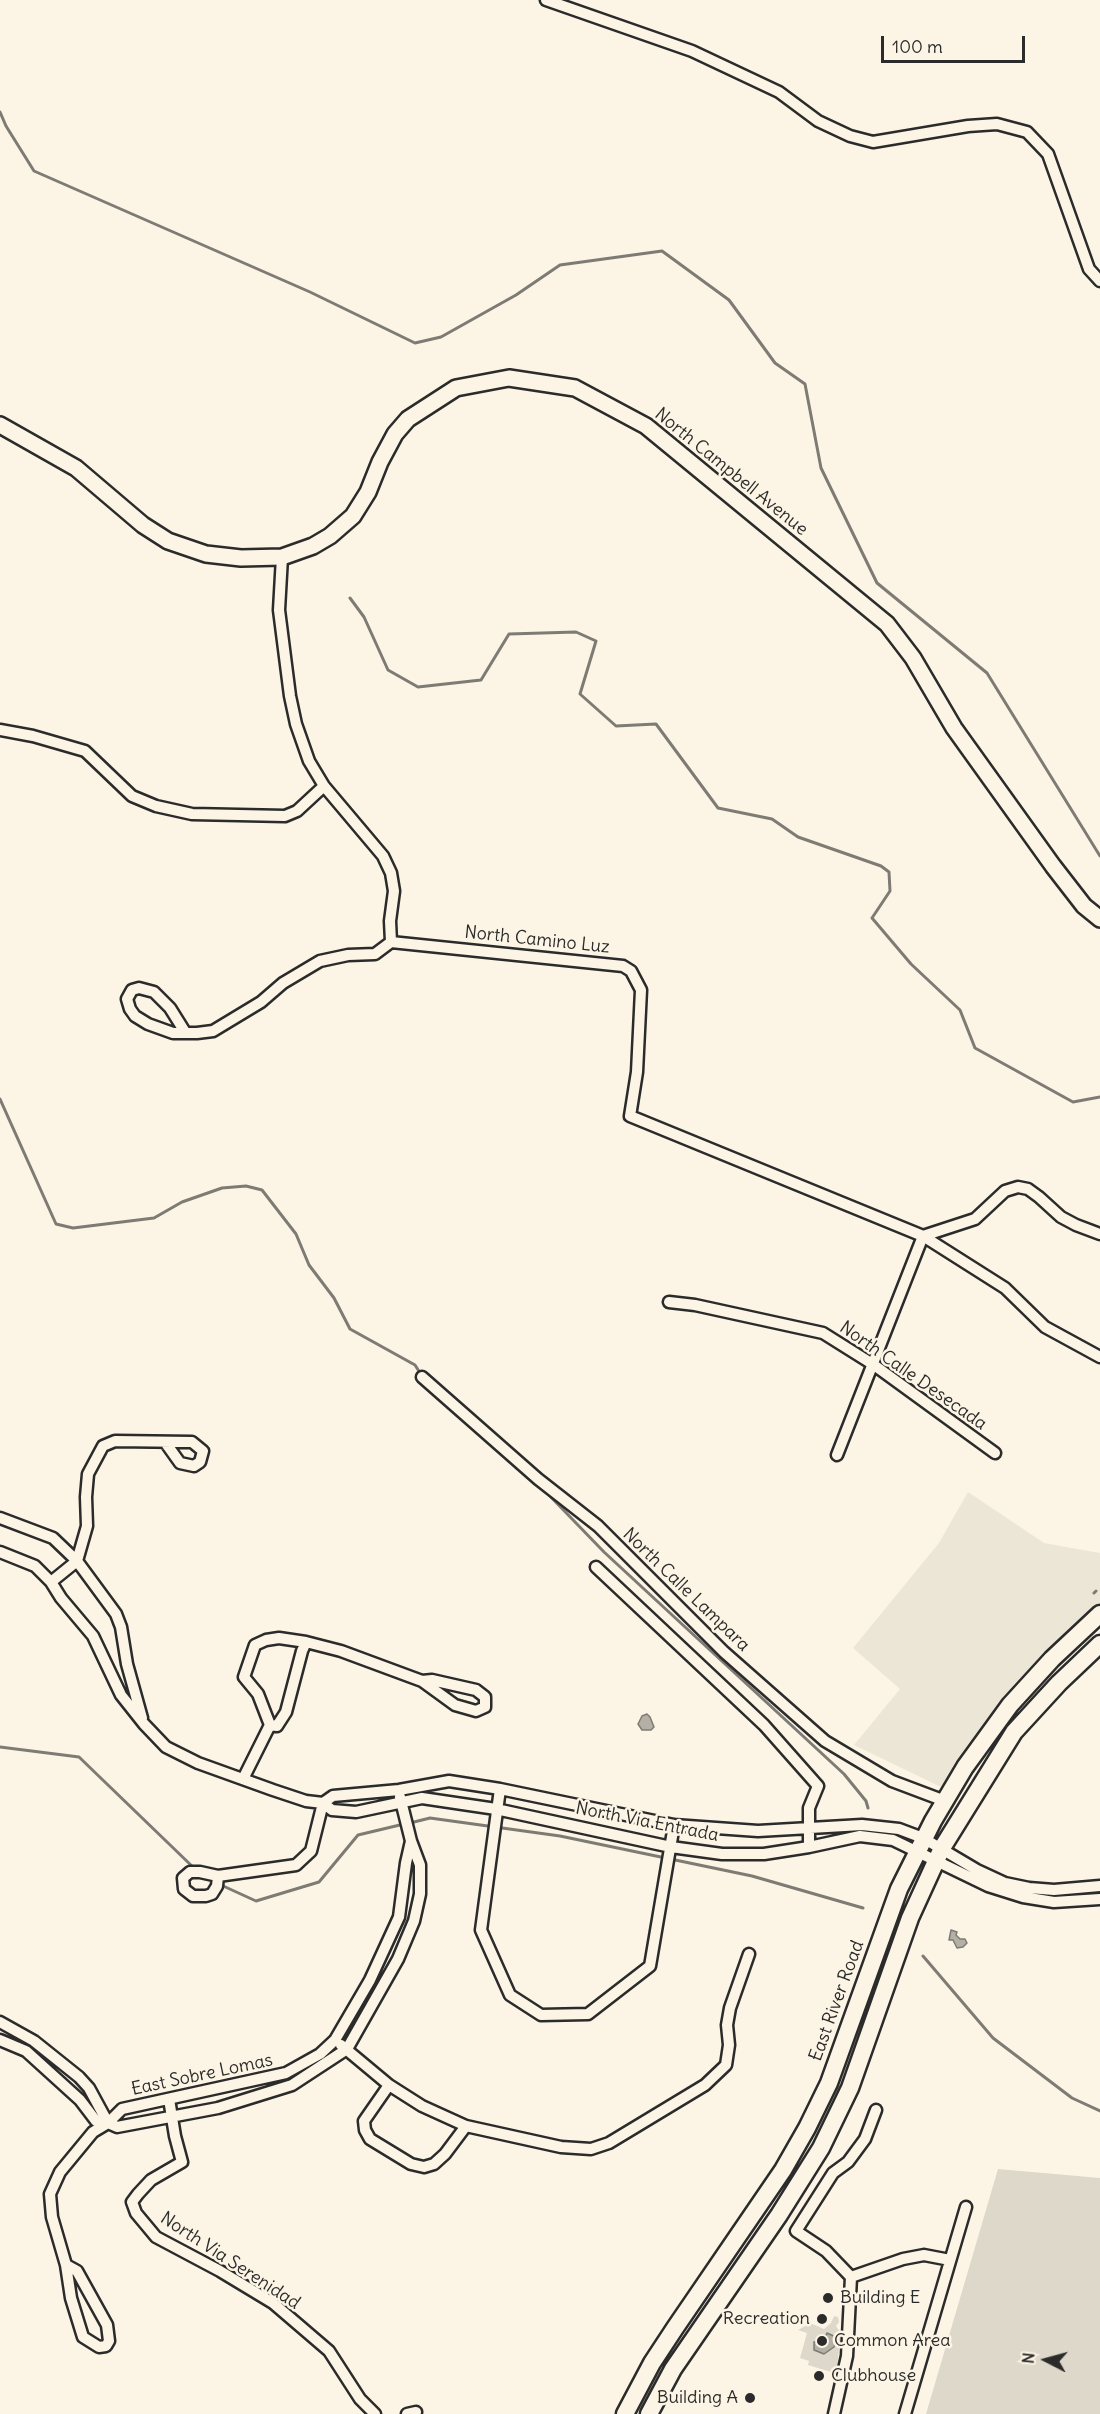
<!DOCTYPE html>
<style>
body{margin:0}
#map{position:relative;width:1100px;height:2414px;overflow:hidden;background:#fcf5e5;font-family:Delius,sans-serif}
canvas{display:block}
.north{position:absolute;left:1016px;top:2330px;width:60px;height:60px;-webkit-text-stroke:4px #fcf5e5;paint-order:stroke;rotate:276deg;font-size:16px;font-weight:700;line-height:24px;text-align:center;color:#2b2b2b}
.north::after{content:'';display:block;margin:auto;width:21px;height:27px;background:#2b2b2b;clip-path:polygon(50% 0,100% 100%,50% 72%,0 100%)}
.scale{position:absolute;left:881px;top:36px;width:144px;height:27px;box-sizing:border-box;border:3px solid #2b2b2b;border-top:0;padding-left:8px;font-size:18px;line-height:21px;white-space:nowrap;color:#2b2b2b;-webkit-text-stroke:4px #fcf5e5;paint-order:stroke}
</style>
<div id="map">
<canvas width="1100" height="2414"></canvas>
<div class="north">N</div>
<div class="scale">100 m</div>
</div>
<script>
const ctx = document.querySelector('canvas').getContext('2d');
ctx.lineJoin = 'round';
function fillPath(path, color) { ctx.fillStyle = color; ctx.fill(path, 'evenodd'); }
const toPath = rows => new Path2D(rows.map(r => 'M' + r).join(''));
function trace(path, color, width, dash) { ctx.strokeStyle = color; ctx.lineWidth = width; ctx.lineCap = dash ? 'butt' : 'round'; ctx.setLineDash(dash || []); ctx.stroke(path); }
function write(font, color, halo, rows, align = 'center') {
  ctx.font = font + ' Delius,sans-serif'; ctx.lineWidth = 5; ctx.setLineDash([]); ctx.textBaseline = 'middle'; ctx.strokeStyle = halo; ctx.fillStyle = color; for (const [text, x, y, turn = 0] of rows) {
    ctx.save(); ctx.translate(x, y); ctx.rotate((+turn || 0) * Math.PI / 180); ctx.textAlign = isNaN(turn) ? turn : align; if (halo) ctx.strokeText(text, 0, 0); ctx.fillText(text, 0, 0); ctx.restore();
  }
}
fillPath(toPath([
 [968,1492,1044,1543,1100,1553,1100,1603,1040,1658,996,1709,964,1750,941,1787,854,1745,900,1689,853,1648,939,1543]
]), '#ece6d7');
fillPath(toPath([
 [998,2169,1100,2178,1100,2414,926,2414],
 [834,2316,838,2317,839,2322,836,2326,841,2333,837,2367,831,2372,808,2365,809,2361,800,2358,807,2333,798,2330,810,2323,824,2329,831,2323]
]), '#ded8ca');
const water = toPath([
 [647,1714,650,1717,654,1727,651,1730,642,1730,638,1724,642,1716,647,1714],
 [951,1930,957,1932,956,1935,960,1939,965,1939,967,1943,963,1947,957,1948,953,1940,949,1940,951,1930],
 [827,2333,838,2338,834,2347,824,2354,814,2350,814,2342,824,2340,827,2333]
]);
fillPath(water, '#b4b0a5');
trace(water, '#7d7b74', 1.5);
trace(toPath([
 [0,112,6,126,34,171,310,292,415,343,441,337,516,295,560,265,662,251,729,300,775,363,805,384,821,468,877,583,987,673,1100,856],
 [350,598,364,617,388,670,418,687,481,680,509,634,576,632,596,641,580,694,616,726,656,724,718,808,772,819,798,837,881,866,889,872,890,891,872,918,911,964,960,1010,975,1048,1073,1102,1100,1097],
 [0,1099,56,1224,73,1228,154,1218,182,1202,222,1188,246,1186,262,1190,296,1234,309,1265,334,1298,350,1329,415,1365,422,1376],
 [547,1493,604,1552,844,1774,866,1801,868,1808],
 [1094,1593,1096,1591],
 [0,1747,79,1757,195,1869],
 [410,1823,430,1818,560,1836,752,1876,863,1908],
 [221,1885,256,1901,319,1882,358,1835,404,1824],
 [923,1956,993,2038,1072,2098,1100,2111]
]), '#7d7b74', 3);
const minor = toPath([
 [546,0,692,51,779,92,818,121,850,136,873,142,968,126,997,124,1027,132,1048,154,1089,269,1100,281],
 [282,557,279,610,290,696,296,724,309,761,324,786,383,856,391,873,394,891,390,921,391,942],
 [0,730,33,736,85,751,132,796,156,806,192,814,285,816,297,811,324,786],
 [391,942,623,966,631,971,641,990,637,1072,630,1116,923,1236,1005,1288,1045,1327,1100,1357],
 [185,1032,170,1008,154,992,139,988,132,990,127,999,130,1009,135,1016,148,1024,173,1033,197,1033,213,1031,261,1002,283,983,320,961,348,955,375,954,391,942],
 [669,1302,695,1305,823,1333,874,1365,995,1453],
 [422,1377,538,1479,598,1526,724,1652,825,1741,892,1781,945,1801],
 [837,1455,923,1236,975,1219,1005,1191,1018,1187,1028,1189,1039,1197,1061,1217,1076,1225,1100,1234],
 [0,1518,53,1538,77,1561,116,1614,121,1627,127,1664,142,1718],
 [0,1552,35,1566,51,1582,61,1598,93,1636,121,1695,144,1724,166,1747,198,1763,273,1790,306,1801,323,1803,311,1851,296,1865,218,1876,200,1872,190,1872,183,1878,184,1889,193,1896,206,1896,212,1894,217,1886,218,1876],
 [596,1567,764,1725,818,1786,809,1808,809,1847],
 [51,1582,77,1561,87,1526,86,1497,88,1474,103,1446,115,1441,192,1442,203,1451,200,1462,194,1466,180,1463,165,1442],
 [306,1642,302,1651,286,1712,277,1726,270,1725,258,1694,244,1677,255,1645,266,1640,279,1638,306,1642,341,1651,422,1681,455,1705,476,1711,485,1707,485,1697,476,1690,432,1680,422,1681],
 [243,1779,270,1725],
 [500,1789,481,1930,510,1995,541,2015,588,2014,650,1966,674,1825],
 [400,1797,411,1841,420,1865,420,1894,414,1921,398,1959,347,2049,292,2085,218,2108,117,2127,108,2123,122,2109,286,2073,320,2054,335,2040,370,1980,399,1917,406,1863,411,1841],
 [1100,1886,1054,1890,1029,1888,1005,1883,977,1870,923,1838,899,1829,862,1825,758,1831,674,1825,500,1789,449,1781,399,1790,333,1796,323,1803,332,1810,356,1812,422,1798,496,1809,671,1847,722,1854,764,1854,809,1847,860,1836,893,1840,988,1886,1023,1897,1054,1902,1100,1899],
 [0,2022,34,2041,79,2077,89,2088,108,2123,96,2121,80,2100,26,2051,0,2040],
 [341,2045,389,2085,422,2106,466,2126,561,2147,591,2149,609,2143,705,2085,726,2065,729,2045,727,2025,730,2008,749,1954],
 [389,2085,364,2121,365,2130,370,2139,411,2164,424,2167,434,2164,445,2154,466,2126],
 [169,2099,175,2136,182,2162,151,2180,138,2194,132,2202,136,2213,156,2237,220,2271,273,2303,329,2351,360,2399,375,2414],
 [66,2265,77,2271,107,2325,109,2341,106,2346,99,2347,83,2337,71,2298,66,2265,52,2217,50,2194,60,2172,93,2132,108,2123],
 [851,2277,903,2259,924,2255,950,2260],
 [407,2414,416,2412],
 [834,2414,847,2356,851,2277,826,2251,796,2231,833,2173,848,2162,865,2139,876,2110],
 [905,2414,966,2207]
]);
const secondary = toPath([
 [0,425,76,468,143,525,168,541,206,554,241,558,282,557,313,546,330,536,353,516,368,492,380,462,395,434,408,419,456,388,509,378,575,388,646,426,887,624,913,658,954,728,1053,866,1084,906,1100,919]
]);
const primary = toPath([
 [625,2414,652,2363,675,2328,783,2170,807,2128,829,2083,899,1889,933,1821,965,1767,1010,1705,1052,1659,1100,1614],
 [649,2414,673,2369,779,2215,821,2148,850,2088,910,1918,942,1848,1014,1732,1059,1683,1100,1644]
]);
trace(minor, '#2b2b2b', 15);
trace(secondary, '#2b2b2b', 20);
trace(primary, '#2b2b2b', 21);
trace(minor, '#fcf5e5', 10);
trace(secondary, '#fcf5e5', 15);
trace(primary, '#fcf5e5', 16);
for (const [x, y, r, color] of [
 [828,2298,6,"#2b2b2b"],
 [822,2319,6,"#2b2b2b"],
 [822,2341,6,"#2b2b2b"],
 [819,2376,6,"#2b2b2b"],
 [750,2398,6,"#2b2b2b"]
]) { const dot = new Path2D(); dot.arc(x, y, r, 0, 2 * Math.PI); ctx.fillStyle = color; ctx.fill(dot); trace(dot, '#fcf5e5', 2); }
write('18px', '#2b2b2b', '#fcf5e5', [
 ["North Campbell Avenue",731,472,39],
 ["North Camino Luz",537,940,6],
 ["North Calle Desecada",913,1376,35],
 ["North Calle Lampara",686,1590,44],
 ["North Via Entrada",647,1822,11],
 ["East River Road",837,2001,-70],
 ["East Sobre Lomas",202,2075,-12],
 ["North Via Serenidad",230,2261,33]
]);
write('18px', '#2b2b2b', '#fcf5e5', [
 ["Building E",840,2298],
 ["Recreation",810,2319,"right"],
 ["Common Area",834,2341],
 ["Clubhouse",831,2376],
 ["Building A",738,2398,"right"]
], 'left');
</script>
